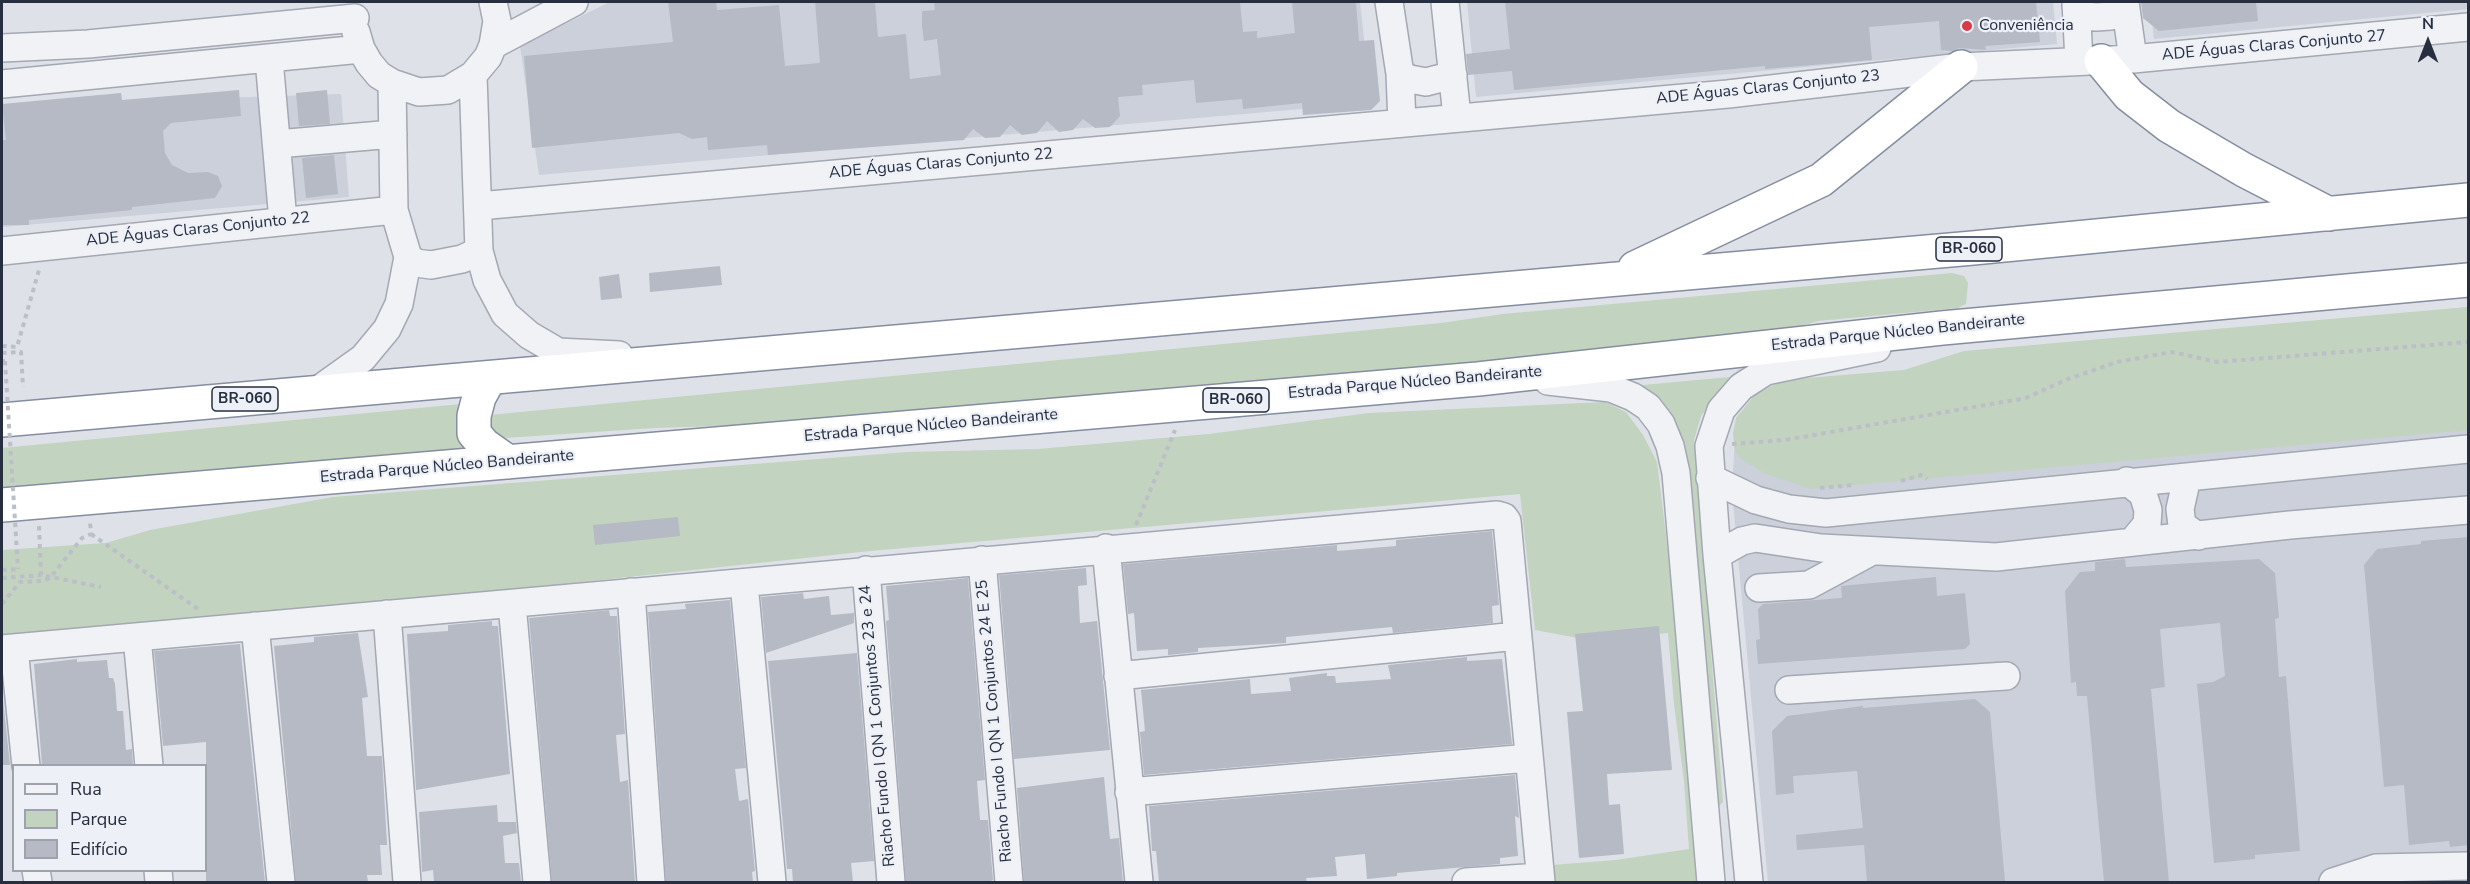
<!DOCTYPE html>
<meta charset="utf-8">
<style>
body{margin:0}
#map{position:relative;width:2470px;height:884px;overflow:hidden;background:#dee1e8;font-family:"Nunito Sans",sans-serif}
canvas{display:block}
.frame{position:absolute;inset:0;border:3px solid #262e40;pointer-events:none}
.legend{position:absolute;left:12px;top:764px;width:195px;height:108px;box-sizing:border-box;background:#edf0f6;border:2px solid #9da2ad;margin:0;padding:8px 10px;list-style:none;font-size:18px;color:#262e40}
.legend li{display:flex;align-items:center;gap:12px;height:30px}
.legend b{width:30px;border:2px solid #9da2ad}
.north{position:absolute;left:2398px;top:12px;width:60px;height:60px;-webkit-text-stroke:4px #edf0f6;paint-order:stroke;rotate:0deg;font-size:16px;font-weight:700;line-height:24px;text-align:center;color:#262e40}
.north::after{content:'';display:block;margin:auto;width:21px;height:27px;background:#262e40;clip-path:polygon(50% 0,100% 100%,50% 72%,0 100%)}
</style>
<div id="map">
<canvas width="2470" height="884"></canvas>
<div class="frame"></div>
<ul class="legend">
<li><b style="height:8px;background:#f1f2f6"></b>Rua</li>
<li><b style="height:16px;background:#c2d3bf"></b>Parque</li>
<li><b style="height:16px;background:#b5bac5"></b>Edifício</li>
</ul>
<div class="north">N</div>
</div>
<script>
const ctx = document.querySelector('canvas').getContext('2d');
ctx.lineJoin = 'round';
function fillPath(path, color) { ctx.fillStyle = color; ctx.fill(path, 'evenodd'); }
const toPath = rows => new Path2D(rows.map(r => 'M' + r).join(''));
function trace(path, color, width, dash) { ctx.strokeStyle = color; ctx.lineWidth = width; ctx.lineCap = dash ? 'butt' : 'round'; ctx.setLineDash(dash || []); ctx.stroke(path); }
function write(font, color, halo, rows, align = 'center') {
  ctx.font = font + ' "Nunito Sans",sans-serif'; ctx.lineWidth = 4.5; ctx.setLineDash([]); ctx.textBaseline = 'middle'; ctx.strokeStyle = halo; ctx.fillStyle = color; for (const [text, x, y, turn = 0] of rows) {
    ctx.save(); ctx.translate(x, y); ctx.rotate((+turn || 0) * Math.PI / 180); ctx.textAlign = isNaN(turn) ? turn : align; if (halo) ctx.strokeText(text, 0, 0); ctx.fillText(text, 0, 0); ctx.restore();
  }
}
fillPath(toPath([
 [610,2,1360,2,1371,103,539,175,520,46],
 [1467,2,2053,2,2057,44,1476,97],
 [2150,2,2468,2,2468,9,2154,39],
 [341,94,349,197,2,227,2,105],
 [2468,307,2468,882,1768,882,1732,491,1736,418,1754,396,1908,370]
]), '#ccd0da');
fillPath(toPath([
 [1952,273,1964,276,1968,283,1966,304,1958,308,1818,321,1761,337,814,423,654,428,505,438,496,437,486,422,491,415,500,414,1441,323,1503,314],
 [2468,307,2468,430,1811,489,1766,474,1741,459,1735,451,1733,433,1736,418,1754,396,1783,380,1904,370,1964,351],
 [1730,377,1701,416,1694,440,1723,802,1716,809,1684,494,1632,386],
 [1605,402,1626,412,1643,435,1657,462,1683,674,1703,882,1554,882,1552,865,1616,860,1689,849,1684,781,1674,704,1668,633,1583,639,1535,630,1520,494,870,551,220,621,2,639,2,550,106,543,150,530,333,497,908,452,1038,449,1209,434,1369,413],
 [461,404,456,428,466,451,2,494,2,448]
]), '#c2d3bf');
fillPath(toPath([
 [668,2,716,2,717,10,779,5,785,66,820,63,815,2,875,2,878,37,906,34,910,79,941,75,937,39,924,41,922,26,922,11,935,10,934,2,1240,2,1243,32,1257,31,1257,38,1295,33,1292,2,1356,2,1359,41,1374,40,1380,101,1371,110,1303,115,1302,103,1243,109,1242,99,1196,103,1194,80,1142,85,1143,95,1118,97,1120,116,1110,127,1095,128,1083,119,1073,130,1059,132,1047,121,1037,133,1022,135,1010,125,1000,137,985,138,973,129,964,140,768,155,767,145,708,150,707,137,692,139,679,133,532,148,524,56,673,42],
 [1505,2,2036,2,2040,42,1985,46,1986,50,1959,48,1952,51,1941,50,1939,21,1869,27,1872,60,1765,69,1765,66,1514,90,1512,71,1468,75,1466,54,1510,49],
 [2141,2,2256,2,2258,21,2159,31,2143,18],
 [239,90,241,116,171,123,163,131,165,153,172,165,188,173,208,172,218,176,222,186,215,198,132,207,132,210,29,220,29,225,2,225,2,140,6,140,2,104,121,93,122,100],
 [327,90,330,124,299,126,296,93],
 [334,155,338,194,306,198,302,158],
 [720,266,722,285,650,292,649,273],
 [619,274,622,298,601,300,599,277],
 [678,517,680,536,595,545,593,525],
 [1492,531,1499,605,1492,606,1493,623,1393,633,1392,627,1286,637,1286,643,1198,648,1198,652,1168,655,1168,649,1137,651,1134,613,1128,614,1123,564,1337,545,1337,551,1396,546,1396,540],
 [2469,537,2469,845,2450,847,2449,841,2409,845,2404,785,2384,787,2364,565,2377,549,2421,544,2421,541],
 [2125,559,2126,567,2259,559,2275,573,2279,618,2275,619,2279,677,2286,676,2300,851,2255,855,2255,859,2214,863,2197,684,2213,682,2225,676,2220,623,2160,629,2165,687,2151,689,2169,882,2104,882,2087,696,2077,696,2076,682,2071,683,2065,591,2080,572,2095,571,2095,562],
 [1086,568,1087,585,1078,586,1080,623,1097,621,1110,750,1014,759,999,575],
 [1936,577,1937,596,1965,593,1970,644,1965,649,1758,664,1756,640,1760,639,1758,609,1763,604,1842,598,1841,586],
 [968,578,985,780,977,781,980,820,988,820,993,880,989,882,906,882,886,621,889,620,886,586],
 [803,593,804,599,829,596,831,615,854,613,854,623,766,653,761,597],
 [730,600,746,768,735,769,739,801,748,799,755,871,752,872,753,882,666,882,648,612,686,609,685,604],
 [609,610,610,616,617,616,625,734,616,735,620,782,628,780,635,882,552,882,529,618],
 [492,621,492,626,498,626,510,774,416,790,407,634,448,631,448,625],
 [1659,626,1672,770,1607,774,1609,805,1620,804,1624,854,1579,858,1567,712,1583,711,1575,634],
 [358,633,368,697,362,698,367,756,382,756,387,845,380,845,382,875,367,875,368,882,296,882,274,646,314,642,314,637],
 [240,644,265,882,206,882,206,742,163,746,154,651],
 [857,653,874,861,851,863,853,882,793,882,792,869,787,869,768,661],
 [1467,657,1467,661,1502,659,1512,744,1144,775,1140,732,1145,731,1141,690,1250,679,1251,694,1291,691,1289,678,1327,673,1327,676,1335,676,1336,683,1391,679,1388,665],
 [77,659,77,662,107,660,109,678,113,678,115,684,117,711,123,711,126,750,132,749,133,765,42,765,34,664],
 [1975,699,1990,712,2005,882,1867,882,1864,845,1797,850,1796,835,1863,828,1857,771,1793,776,1794,793,1776,795,1772,731,1787,716,1863,706,1863,708],
 [2,700,3,700,10,765,2,765],
 [1515,775,1519,818,1515,816,1518,856,1500,858,1500,864,1397,873,1397,876,1367,879,1365,854,1335,857,1337,876,1306,878,1307,882,1159,882,1156,851,1152,851,1149,806],
 [1104,777,1110,839,1119,838,1123,882,1024,882,1017,788],
 [497,805,498,822,516,822,517,833,503,836,505,863,519,863,521,882,434,882,433,870,422,872,419,812]
]), '#b5bac5');
const minor = toPath([
 [1389,2,1400,74,1402,123],
 [1445,2,1457,117],
 [2076,2,2079,61],
 [2125,2,2133,59],
 [2076,6,2085,16,2096,17,2111,16,2125,7],
 [356,32,361,49,369,63,379,75,392,83,419,92,448,90,473,75,488,57,493,45,497,21,493,2],
 [493,45,574,2],
 [2,48,88,44,355,18],
 [269,59,283,221],
 [1400,74,1410,79,1426,82,1453,75],
 [473,75,479,251,487,280,505,314,529,335,558,352,619,355],
 [2,84,361,49],
 [277,144,393,134],
 [479,206,1728,94,1961,67,2133,59,2468,27],
 [2,251,394,210],
 [408,257,416,263,431,265,462,259,479,251],
 [1548,381,1611,388,1633,397,1648,407,1661,424,1670,446,1676,473,1711,882],
 [314,393,363,358,387,329,399,304,408,257,394,210,392,83],
 [1710,478,1756,500,1789,509,1826,513,2468,449],
 [2187,478,2180,509,2182,525,2198,536],
 [2127,481,2143,494,2148,510,2147,524,2132,542],
 [1106,548,1139,882],
 [1717,555,1742,541,1755,538,1821,548,1996,557,2290,525,2468,510],
 [982,560,1009,882],
 [866,570,891,882],
 [744,583,772,882],
 [1759,588,1809,585,1872,551],
 [631,592,651,882],
 [512,604,537,882],
 [387,614,407,882],
 [255,626,281,882],
 [137,637,149,766],
 [14,648,26,766],
 [2,649,1497,515,1504,517,1507,521,1541,882],
 [1118,676,1517,636],
 [1789,690,2006,676],
 [1129,792,1529,758],
 [36,870,38,882],
 [158,870,159,882],
 [1466,882,1540,877],
 [1749,882,1717,555,1709,446,1721,410,1741,387,1766,371,1877,348],
 [2333,882,2376,868,2468,866]
]);
const highway = toPath([
 [2101,61,2129,95,2169,126,2244,170,2329,214],
 [1635,268,1821,180,1961,67],
 [489,379,479,397,474,416,474,433,484,445,508,462],
 [2,420,1973,248,2468,200],
 [2,505,1478,379,1942,328,2468,280]
]);
trace(minor, '#a3a8b2', 30);
trace(highway, '#858da0', 36);
trace(toPath([
 [2,346,17,347,39,270],
 [2,353,21,352,23,387],
 [2,361,5,361],
 [1732,444,1785,440,2026,398,2068,379,2117,362,2172,352,2217,362,2468,342],
 [1901,481,1921,475,1927,479],
 [1820,488,1854,485],
 [1136,525,1175,430],
 [39,526,41,575,101,587],
 [91,534,198,609],
 [2,570,18,569],
 [2,578,41,575],
 [2,604,20,582,43,581,50,578,82,538,91,534,90,522]
]), '#bcbfc7', 4, [4.5, 4.5]);
trace(minor, '#f1f2f6', 27);
trace(highway, '#fff', 33);
trace(toPath([
 [5,361,18,569]
]), '#bcbfc7', 4, [4.5, 4.5]);
for (const [x, y, r, color] of [
 [1967,26,6,"#d43c47"]
]) { const dot = new Path2D(); dot.arc(x, y, r, 0, 2 * Math.PI); ctx.fillStyle = color; ctx.fill(dot); trace(dot, '#edf0f6', 2); }
for (const [x, y, w] of [
 [1969,249,66],
 [245,399,66],
 [1236,400,66]
]) { const box = new Path2D(); box.roundRect(x - w / 2, y - 12, w, 24, 4.5); ctx.fillStyle = '#edf0f6'; ctx.fill(box); trace(box, '#262e40', 1.5); }
write('bold 15px', '#262e40', null, [
 ["BR-060",1969,249],
 ["BR-060",245,399],
 ["BR-060",1236,400]
]);
write('16px', '#262e40', '#edf0f6', [
 ["Conveniência",1979,26]
], 'left');
write('16px', '#262e40', '#edf0f6', [
 ["ADE Águas Claras Conjunto 27",2274,46,-5],
 ["ADE Águas Claras Conjunto 23",1768,88,-6],
 ["ADE Águas Claras Conjunto 22",941,164,-5],
 ["ADE Águas Claras Conjunto 22",198,230,-6],
 ["Estrada Parque Núcleo Bandeirante",1898,333,-6],
 ["Estrada Parque Núcleo Bandeirante",1415,383,-5],
 ["Estrada Parque Núcleo Bandeirante",931,426,-5],
 ["Estrada Parque Núcleo Bandeirante",447,467,-5],
 ["Riacho Fundo I QN 1 Conjuntos 24 E 25",995,721,-95],
 ["Riacho Fundo I QN 1 Conjuntos 23 e 24",878,726,-95]
]);
</script>
